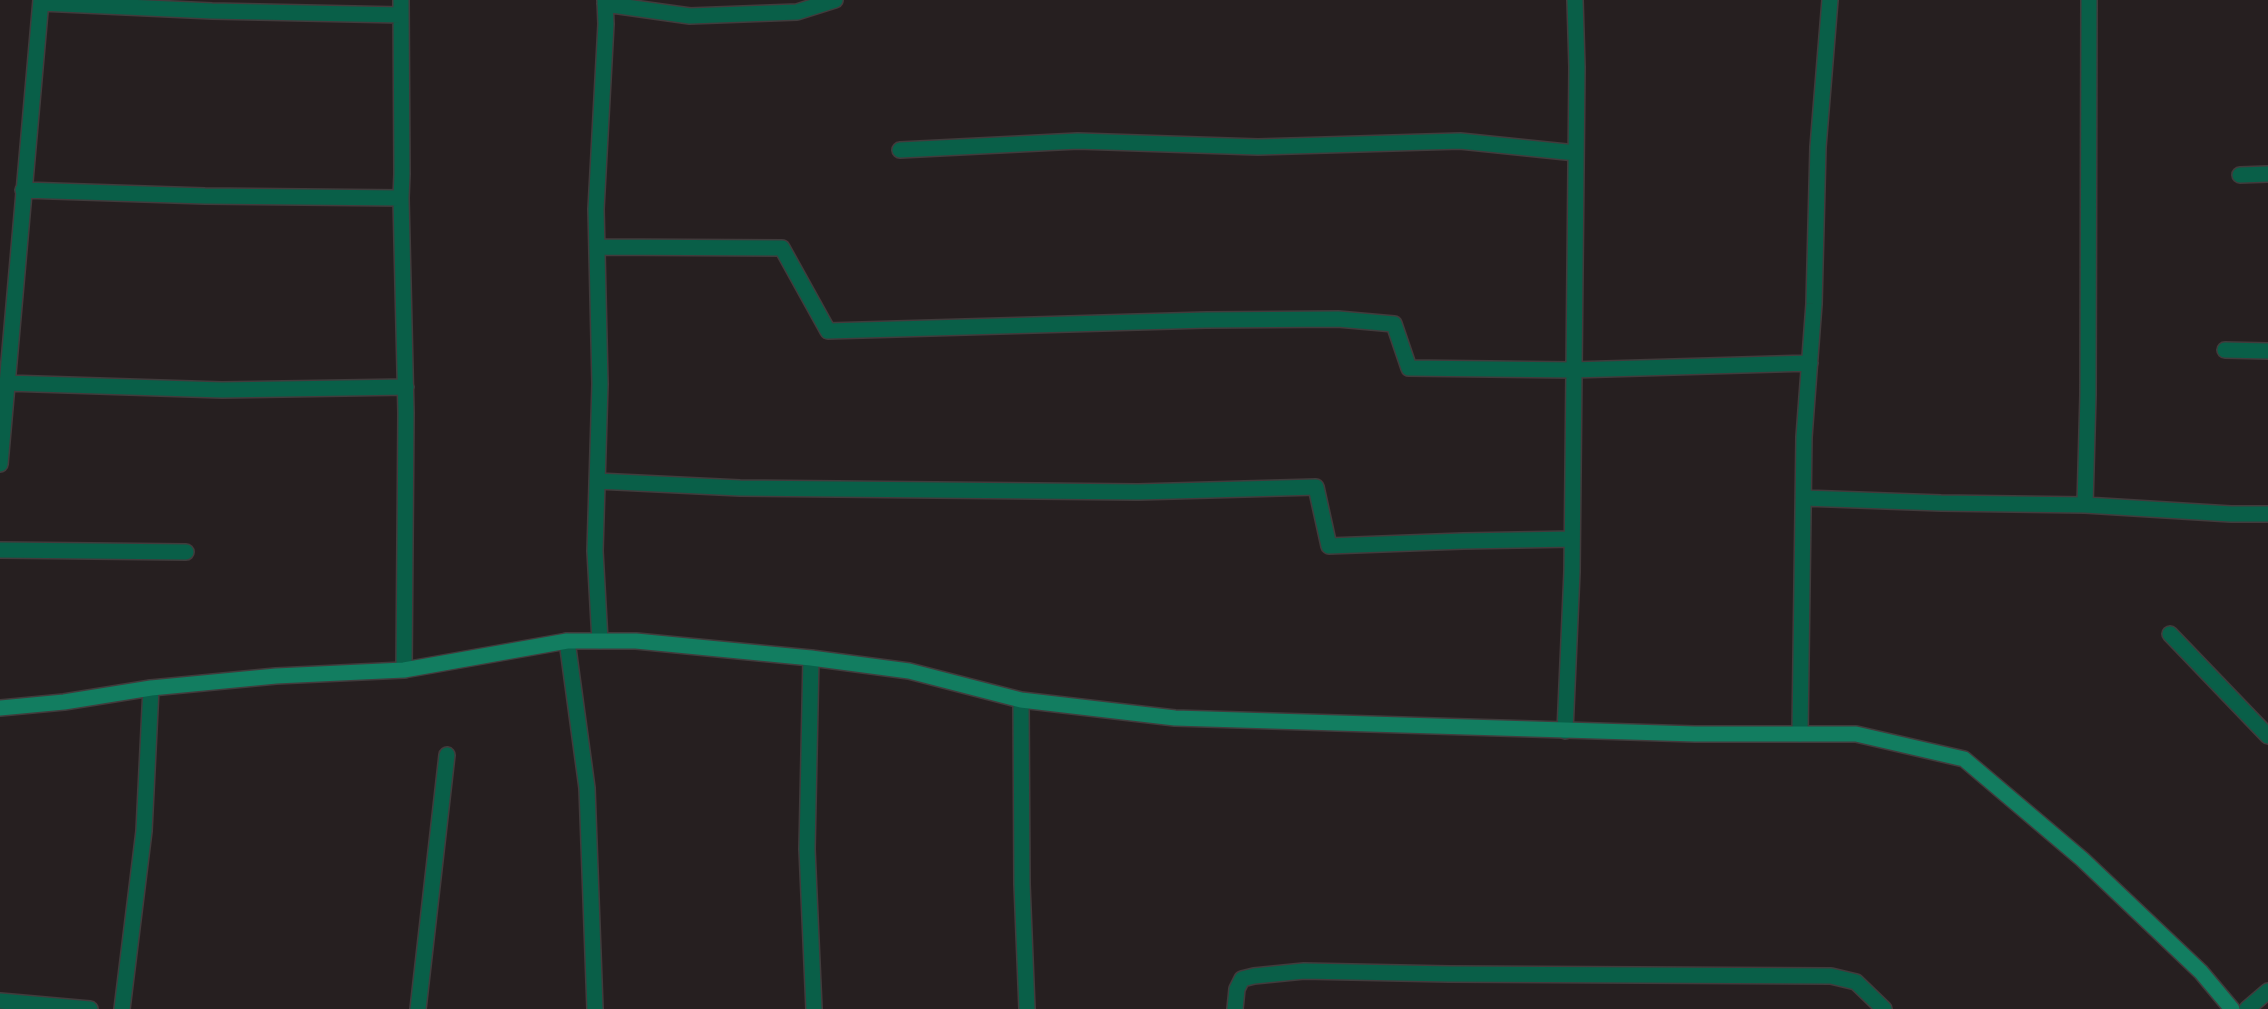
<!DOCTYPE html>
<style>
body{margin:0}
canvas{display:block;background:#261f20}
</style>
<canvas width="2268" height="1009"></canvas>
<script>
const ctx = document.querySelector('canvas').getContext('2d');
ctx.lineJoin = 'round';
const toPath = rows => new Path2D(rows.map(r => 'M' + r).join(''));
function trace(path, color, width, dash) { ctx.strokeStyle = color; ctx.lineWidth = width; ctx.lineCap = dash ? 'butt' : 'round'; ctx.setLineDash(dash || []); ctx.stroke(path); }
const street = toPath([
 [401,0,402,174,401,198,406,413,404,670],
 [41,3,212,11,401,15],
 [605,4,690,16,797,12,835,0],
 [900,150,1078,141,1258,147,1460,141,1576,153],
 [2240,175,2268,174],
 [23,190,205,196,401,198],
 [597,247,782,248,828,331,1206,320,1338,319,1394,324,1409,368,1572,370,1810,363],
 [2225,350,2268,351],
 [7,383,222,390,406,387],
 [0,464,41,0],
 [597,481,740,488,935,490,1138,492,1316,487,1329,546,1463,541,1572,539],
 [1804,498,1941,503,2085,505,2231,514,2268,514],
 [2085,505,2088,395,2089,0],
 [0,550,186,552],
 [2170,634,2268,736],
 [567,641,587,788,595,1009],
 [600,641,595,551,600,384,596,209,606,24,605,0],
 [811,658,807,849,814,1009],
 [1021,700,1022,884,1027,1009],
 [1565,731,1572,572,1577,67,1575,0],
 [1800,734,1804,437,1814,304,1818,147,1830,0],
 [0,1001,90,1009],
 [122,1009,144,831,151,688],
 [418,1009,447,755],
 [1235,1009,1237,989,1242,979,1254,976,1304,971,1449,974,1831,976,1856,982,1884,1009],
 [2247,1009,2268,991]
]);
const secondary = toPath([
 [0,708,64,702,151,688,276,676,404,670,567,641,636,641,811,658,909,671,1021,700,1175,718,1695,734,1856,734,1964,759,2082,859,2201,972,2232,1009]
]);
trace(street, '#413b3c', 18);
trace(secondary, '#413b3c', 18);
trace(street, '#095f48', 15);
trace(secondary, '#127d60', 15);
</script>
